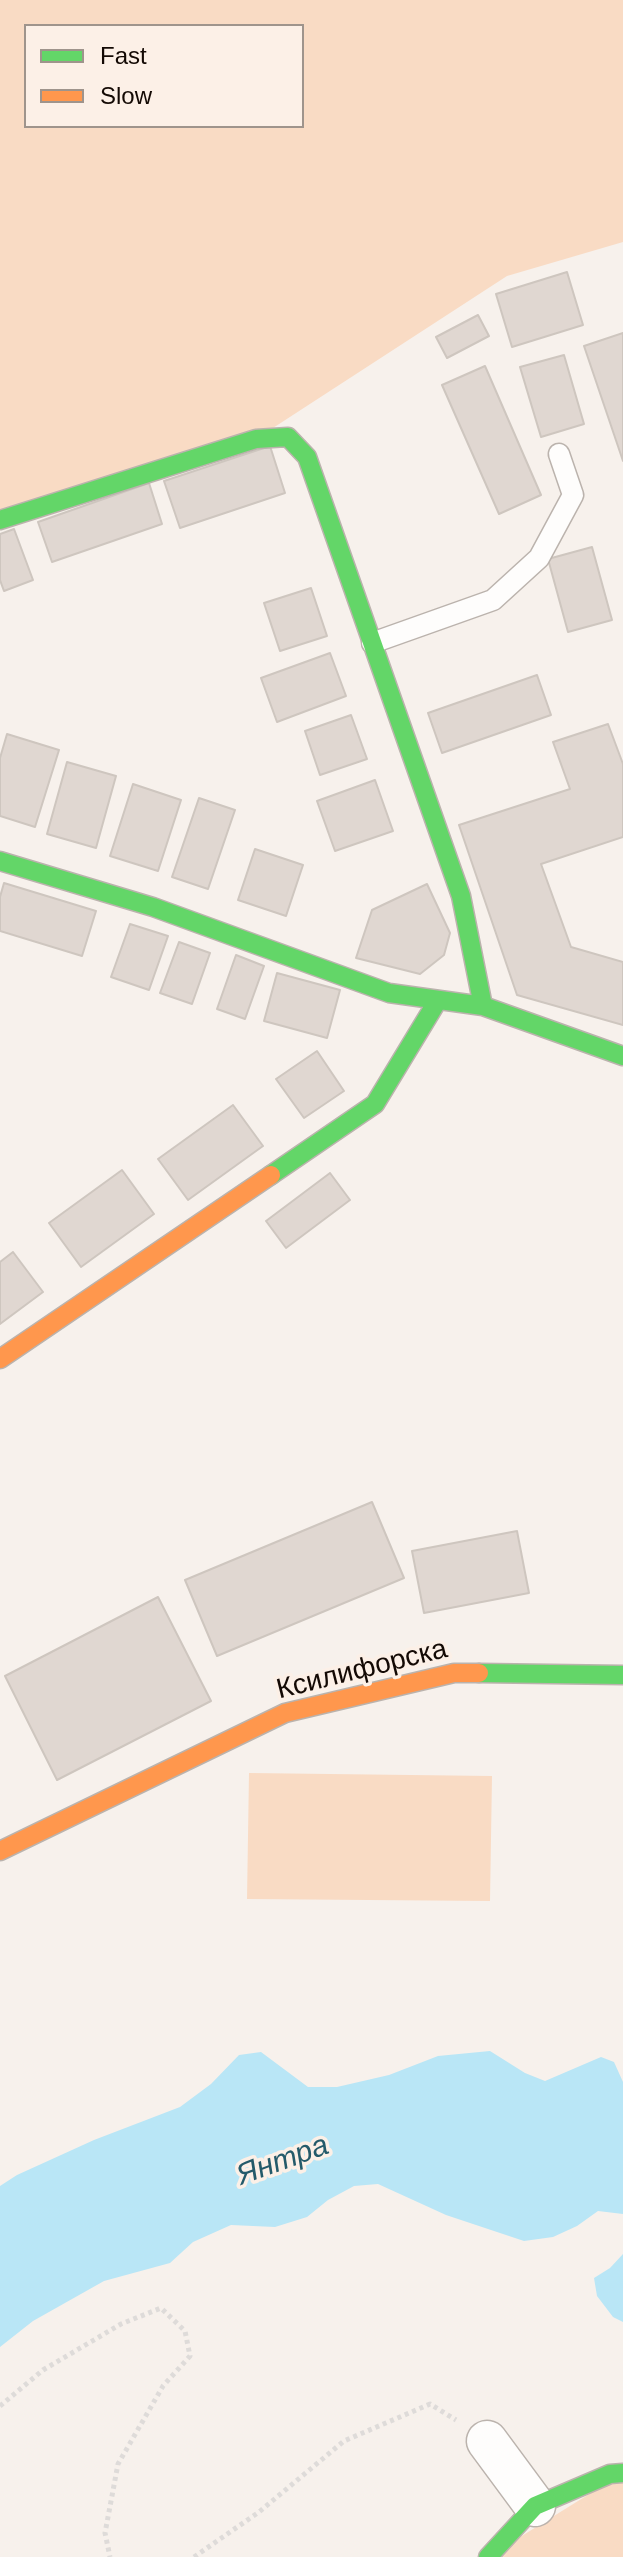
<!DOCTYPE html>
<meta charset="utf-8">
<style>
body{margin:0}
#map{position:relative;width:623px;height:2557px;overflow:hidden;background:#f7f1ec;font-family:Arial,sans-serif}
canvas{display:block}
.legend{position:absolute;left:24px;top:24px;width:280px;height:104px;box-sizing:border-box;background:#fcf0e7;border:2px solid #9f948c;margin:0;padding:10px 14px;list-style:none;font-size:24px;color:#130904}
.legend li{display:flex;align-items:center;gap:16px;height:40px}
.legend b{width:40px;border:2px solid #9f948c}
</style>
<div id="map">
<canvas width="623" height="2557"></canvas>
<ul class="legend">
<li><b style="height:10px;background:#63d668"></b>Fast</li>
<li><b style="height:10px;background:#ff974d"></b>Slow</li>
</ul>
</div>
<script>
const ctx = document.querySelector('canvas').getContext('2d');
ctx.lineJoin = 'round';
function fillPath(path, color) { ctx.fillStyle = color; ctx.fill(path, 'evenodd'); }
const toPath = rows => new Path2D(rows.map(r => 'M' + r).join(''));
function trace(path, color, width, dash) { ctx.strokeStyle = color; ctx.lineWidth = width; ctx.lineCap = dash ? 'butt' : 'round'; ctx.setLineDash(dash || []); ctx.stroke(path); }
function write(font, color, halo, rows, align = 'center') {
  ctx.font = font + ' Arial,sans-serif'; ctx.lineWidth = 7; ctx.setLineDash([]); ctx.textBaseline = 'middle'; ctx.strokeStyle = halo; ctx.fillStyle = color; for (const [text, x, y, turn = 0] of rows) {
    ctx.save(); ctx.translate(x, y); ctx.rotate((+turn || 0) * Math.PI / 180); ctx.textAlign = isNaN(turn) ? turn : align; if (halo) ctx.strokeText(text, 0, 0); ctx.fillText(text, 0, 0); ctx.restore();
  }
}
fillPath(toPath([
 [0,0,623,0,623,242,507,276,256,439,0,520],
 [26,26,302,26,302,126,26,126],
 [249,1773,492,1776,490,1901,247,1899],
 [623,2473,623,2557,488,2557]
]), '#f9dbc4');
fillPath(toPath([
 [490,2051,525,2073,545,2081,601,2057,614,2062,623,2082,623,2214,598,2211,577,2226,553,2237,524,2241,446,2215,378,2184,354,2186,328,2200,307,2217,275,2227,231,2225,193,2242,170,2263,104,2281,33,2321,0,2347,0,2186,17,2175,94,2140,180,2107,211,2084,239,2055,261,2052,308,2087,337,2087,389,2075,438,2056],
 [623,2254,623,2322,613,2317,597,2296,594,2278,610,2268]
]), '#b9e6f6');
const building = toPath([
 [567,272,583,325,512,347,496,294,567,272],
 [478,315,489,336,447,358,436,337,478,315],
 [623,333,623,461,584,346,623,333],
 [564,355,584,424,541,437,520,367,564,355],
 [485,366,541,495,499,514,442,385,485,366],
 [270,446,285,493,180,528,164,481,270,446],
 [149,483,162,524,52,562,38,522,149,483],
 [14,529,33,580,4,591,0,580,0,534,14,529],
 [592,547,612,620,568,632,548,559,592,547],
 [311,588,327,636,280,651,264,603,311,588],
 [330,653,346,696,277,722,261,678,330,653],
 [537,675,551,715,442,753,428,713,537,675],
 [351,715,367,759,320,775,305,731,351,715],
 [608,724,623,764,623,837,541,864,571,947,623,962,623,1025,517,995,459,825,570,789,553,742,608,724],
 [7,734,59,750,35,827,0,816,0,758,7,734],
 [67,762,116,776,96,848,47,834,67,762],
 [375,780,393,831,335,851,317,801,375,780],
 [133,784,181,800,158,871,110,856,133,784],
 [199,798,235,810,208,889,172,877,199,798],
 [255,849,303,865,286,916,238,900,255,849],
 [4,883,96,911,82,956,0,931,0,897,4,883],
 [427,884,450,933,444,955,420,974,356,958,372,910,427,884],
 [130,924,168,936,149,990,111,977,130,924],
 [179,942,210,953,192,1004,160,993,179,942],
 [236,955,264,966,245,1019,217,1009,236,955],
 [277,973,340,990,327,1038,264,1021,277,973],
 [317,1051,344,1091,304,1118,276,1079,317,1051],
 [233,1105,263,1146,188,1200,158,1159,233,1105],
 [122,1170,154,1214,81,1267,49,1223,122,1170],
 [330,1173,350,1200,286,1248,266,1221,330,1173],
 [13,1252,43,1292,0,1324,0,1262,13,1252],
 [372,1502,404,1578,217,1656,185,1580,372,1502],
 [517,1531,529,1593,424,1613,412,1551,517,1531],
 [158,1597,211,1701,57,1780,5,1676,158,1597]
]);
fillPath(building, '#e0d7d1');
trace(building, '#cec6bf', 2);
const lane = toPath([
 [372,643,493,600,539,558,573,495,559,454]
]);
const street = toPath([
 [487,2441,535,2506]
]);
const fast = toPath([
 [0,520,256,439,288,437,307,457,461,896,483,1006],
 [0,861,153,907,389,993,483,1006,623,1056],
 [271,1175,375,1104,438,1000],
 [479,1673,623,1675],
 [488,2557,535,2506,610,2474,623,2473]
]);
const slow = toPath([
 [0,1359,271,1175],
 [0,1851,285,1713,454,1673,479,1673]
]);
trace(lane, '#bbb3ad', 23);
trace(street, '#bbb3ad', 43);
trace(fast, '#bbb3ad', 21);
trace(slow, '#bbb3ad', 21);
trace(toPath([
 [0,2406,43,2370,121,2324,161,2308,185,2331,190,2356,163,2386,118,2464,105,2533,110,2557],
 [194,2557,259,2512,344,2441,430,2404,456,2420]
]), '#dedbd9', 5, [4, 4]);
trace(lane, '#fefdfc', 20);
trace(street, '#fefdfc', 40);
trace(fast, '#63d668', 18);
trace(slow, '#ff974d', 18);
write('28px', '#130904', '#fcf0e7', [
 ["Ксилифорска",362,1670,-14]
]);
write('italic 30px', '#245a6a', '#fcf0e7', [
 ["Янтра",283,2161,-20]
]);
</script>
